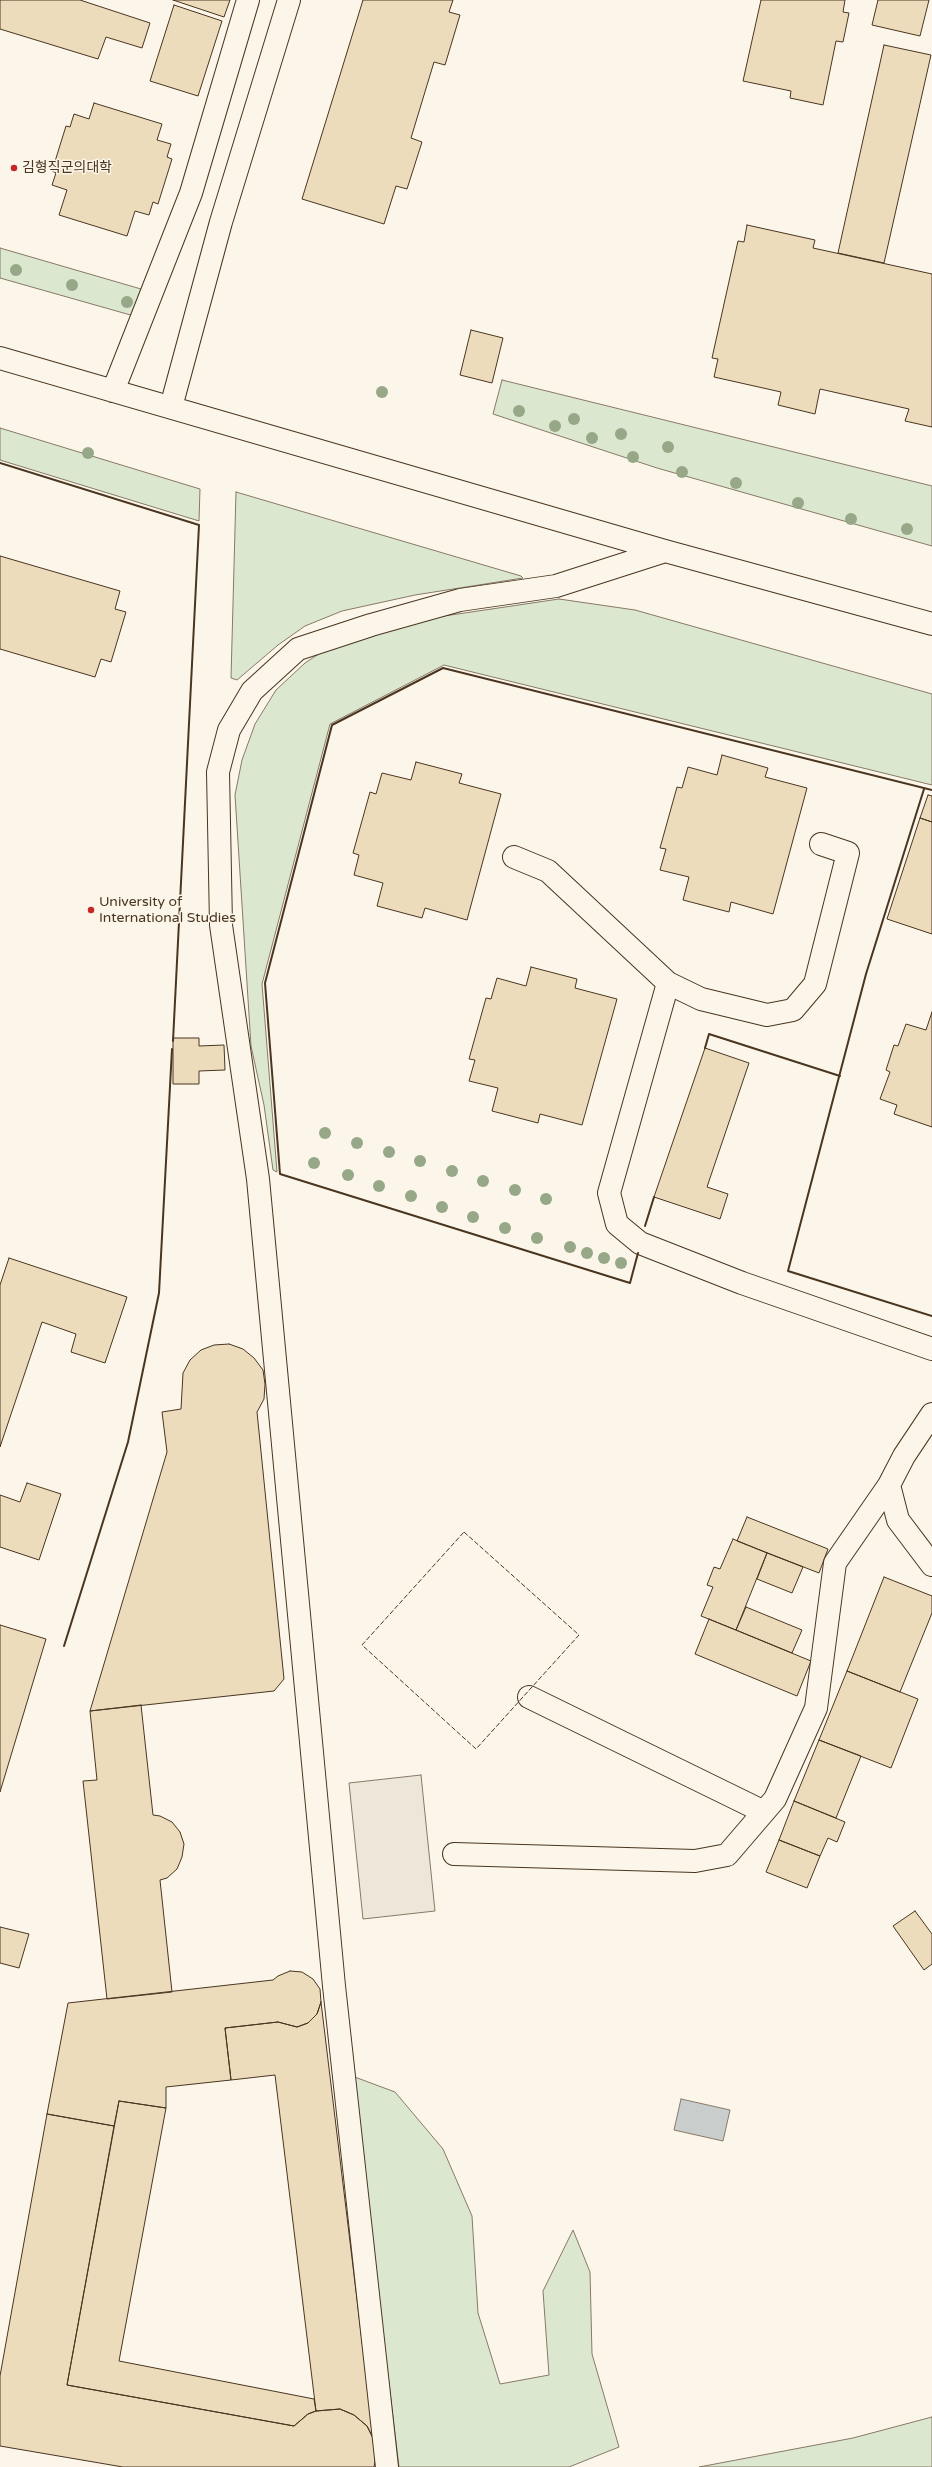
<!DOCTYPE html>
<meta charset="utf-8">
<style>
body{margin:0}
canvas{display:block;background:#fbf6e9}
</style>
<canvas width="932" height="2467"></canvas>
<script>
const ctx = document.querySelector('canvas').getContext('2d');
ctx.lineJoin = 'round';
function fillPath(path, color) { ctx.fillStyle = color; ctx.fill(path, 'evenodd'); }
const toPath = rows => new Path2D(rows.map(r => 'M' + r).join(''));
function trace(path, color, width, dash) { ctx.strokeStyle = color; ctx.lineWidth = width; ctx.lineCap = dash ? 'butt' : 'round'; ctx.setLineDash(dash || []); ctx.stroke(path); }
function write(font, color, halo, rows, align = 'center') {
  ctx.font = font + ' "Varela Round","Noto Sans KR",sans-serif'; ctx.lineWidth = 3; ctx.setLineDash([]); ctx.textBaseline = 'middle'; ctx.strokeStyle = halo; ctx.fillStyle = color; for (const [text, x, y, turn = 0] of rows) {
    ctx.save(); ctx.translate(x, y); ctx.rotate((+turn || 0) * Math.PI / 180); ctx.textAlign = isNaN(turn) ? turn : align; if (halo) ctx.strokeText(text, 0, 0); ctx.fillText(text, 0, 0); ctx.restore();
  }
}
const green = toPath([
 [0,248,141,289,134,316,0,278,0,248],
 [502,380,932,486,932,546,657,468,493,414,502,380],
 [0,428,200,489,199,521,0,460,0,428],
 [236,492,521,576,523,578,415,595,342,611,305,626,278,645,237,680,231,678,236,492],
 [559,599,635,610,932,694,932,785,444,665,330,724,262,984,277,1172,273,1170,264,1105,251,1046,235,795,242,760,255,724,276,690,305,663,334,644,424,619,559,599],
 [352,2076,395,2092,443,2149,472,2216,478,2313,500,2384,549,2375,543,2291,573,2230,590,2272,592,2354,619,2447,569,2467,399,2467,352,2076],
 [932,2417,932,2467,699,2467,853,2438,932,2417]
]);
fillPath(green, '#dce7d0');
trace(green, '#887966', 1);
const parking = toPath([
 [421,1775,435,1911,363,1919,349,1783,421,1775]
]);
fillPath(parking, '#ede7d9');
trace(parking, '#887966', 1);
const water = toPath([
 [681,2099,730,2110,723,2141,674,2130,681,2099]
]);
fillPath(water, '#c9cecd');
trace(water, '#887966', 1);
const building = toPath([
 [0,0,80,0,150,23,142,48,106,37,98,59,0,29,0,0],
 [173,0,230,0,224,17,173,0],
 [363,0,453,0,449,12,460,15,445,65,434,62,411,138,422,142,407,189,396,186,384,224,302,199,363,0],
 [761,0,845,0,843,12,849,13,843,42,836,41,823,105,790,98,791,91,743,81,761,0],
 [878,0,929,0,920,36,872,25,878,0],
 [174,5,222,21,198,96,150,81,174,5],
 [884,45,931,55,884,263,838,253,884,45],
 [94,103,162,124,157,140,171,144,167,157,172,159,158,204,153,202,149,215,135,211,127,236,59,215,67,190,52,185,56,173,52,171,66,126,70,127,74,114,89,119,94,103],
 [747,225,815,240,813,248,932,274,932,427,905,421,909,409,820,389,815,414,778,405,781,392,714,377,718,359,712,358,738,241,744,242,747,225],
 [471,330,503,338,492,383,460,375,471,330],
 [0,556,120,591,115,609,126,612,111,662,101,659,95,677,0,649,0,556],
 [722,755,768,768,765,777,807,788,773,914,731,902,729,912,683,900,689,877,660,870,666,849,660,848,677,787,682,788,688,767,717,775,722,755],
 [416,762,462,774,459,783,501,794,467,920,425,908,422,918,377,906,383,883,354,875,359,855,353,853,370,792,376,794,382,773,411,780,416,762],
 [928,795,932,796,932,822,920,818,928,795],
 [920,818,932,822,932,934,887,919,920,818],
 [531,967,577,979,575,988,617,999,582,1125,540,1114,538,1123,492,1111,498,1088,469,1081,475,1060,469,1059,486,998,491,999,497,978,526,986,531,967],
 [932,1012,932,1127,894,1114,897,1105,880,1099,890,1072,886,1070,894,1045,898,1046,906,1024,926,1030,932,1012],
 [173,1038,199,1038,199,1046,224,1045,225,1070,199,1071,199,1084,173,1084,173,1038],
 [705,1048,749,1063,707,1187,728,1194,720,1219,654,1197,705,1048],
 [9,1258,127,1297,105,1363,71,1352,76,1334,42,1322,0,1447,0,1285,9,1258],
 [229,1344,243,1349,254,1358,263,1370,265,1384,264,1399,257,1412,284,1679,274,1691,90,1711,167,1452,162,1412,181,1409,183,1373,190,1360,201,1350,214,1345,229,1344],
 [27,1483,61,1494,39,1560,0,1547,0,1495,20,1502,27,1483],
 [747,1517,828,1549,819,1573,737,1541,747,1517],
 [733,1539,767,1553,736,1630,701,1616,713,1587,707,1585,714,1567,720,1569,733,1539],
 [767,1553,803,1567,792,1593,757,1579,767,1553],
 [884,1577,932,1596,932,1613,900,1692,847,1671,884,1577],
 [746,1607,802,1630,792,1653,736,1630,746,1607],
 [709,1619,811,1661,797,1696,695,1654,709,1619],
 [0,1625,46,1639,0,1792,0,1625],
 [847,1671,918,1699,891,1768,819,1740,847,1671],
 [141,1705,153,1815,160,1816,172,1822,180,1832,184,1844,182,1857,177,1869,167,1878,160,1880,172,1992,107,1999,83,1781,97,1780,90,1711,141,1705],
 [819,1740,861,1756,836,1818,794,1801,819,1740],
 [794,1801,845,1822,837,1842,828,1838,820,1856,779,1840,794,1801],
 [779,1840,820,1856,807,1888,766,1872,779,1840],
 [915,1911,932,1934,932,1964,924,1970,893,1926,915,1911],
 [0,1927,29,1934,19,1968,0,1963,0,1927],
 [290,1971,302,1972,313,1979,320,1989,321,2002,317,2014,308,2023,297,2027,278,2022,225,2028,231,2080,166,2087,166,2108,119,2101,114,2126,47,2114,68,2003,273,1980,278,1976,290,1971],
 [321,2002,374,2440,367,2426,354,2415,340,2409,316,2411,275,2075,231,2080,225,2028,278,2022,297,2027,308,2023,317,2014,321,2002],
 [119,2101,166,2108,119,2361,314,2399,316,2411,308,2414,294,2426,67,2385,119,2101],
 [47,2114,114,2126,67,2385,294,2426,308,2414,316,2411,340,2409,354,2415,367,2426,374,2440,376,2456,374,2467,123,2467,0,2446,0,2376,47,2114]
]);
fillPath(building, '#ecdcbc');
trace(building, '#4a3520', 1);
const minor = toPath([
 [0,358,665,551,932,624],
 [113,391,191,193,248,0],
 [171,407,221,222,289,0],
 [514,857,548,871,668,983,701,999,767,1015,793,1010,815,984,848,853,821,844],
 [668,983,609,1193,617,1224,640,1243,742,1283,932,1349],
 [932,1414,904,1456,889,1485,898,1520,932,1565],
 [529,1697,764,1812],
 [454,1854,695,1861,727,1855,775,1799,816,1708,835,1563,889,1485],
 [387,2467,334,1986,258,1179,221,925,218,772,229,730,252,691,298,649,371,625,460,600,556,586,665,551]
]);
trace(minor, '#4a3520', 24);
trace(minor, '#fbf6e9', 22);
trace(toPath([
 [464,1532,579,1635,476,1749,362,1645,464,1532]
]), '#4a3520', 1, [5, 2]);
trace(toPath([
 [0,463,199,525,173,1041],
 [924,789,866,974,788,1271,932,1316],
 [705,1048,709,1034,840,1076],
 [645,1226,654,1197],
 [638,1253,630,1283,280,1174,265,983,332,725,443,668,932,790],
 [64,1646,128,1442,159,1293,172,1049]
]), '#4a3520', 2);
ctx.fillStyle = '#96a887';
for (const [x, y] of [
 [16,270],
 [72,285],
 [127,302],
 [382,392],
 [519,411],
 [574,419],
 [555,426],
 [621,434],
 [592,438],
 [668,447],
 [88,453],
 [633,457],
 [682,472],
 [736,483],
 [798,503],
 [851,519],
 [907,529],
 [325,1133],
 [357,1143],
 [389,1152],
 [420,1161],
 [314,1163],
 [452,1171],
 [348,1175],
 [483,1181],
 [379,1186],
 [515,1190],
 [411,1196],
 [546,1199],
 [442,1207],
 [473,1217],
 [505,1228],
 [537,1238],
 [570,1247],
 [587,1253],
 [604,1258],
 [621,1263]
]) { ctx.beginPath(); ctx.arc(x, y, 6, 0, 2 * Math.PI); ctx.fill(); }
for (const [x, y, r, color] of [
 [14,168,4,"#c62828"],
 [91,910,4,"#c62828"]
]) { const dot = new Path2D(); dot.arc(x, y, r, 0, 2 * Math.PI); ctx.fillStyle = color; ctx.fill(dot); trace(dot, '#fbf6e9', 1.5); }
write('14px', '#4a3520', '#fbf6e9', [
 ["김형직군의대학",22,168],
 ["University of",99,902],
 ["International Studies",99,918]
], 'left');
</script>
